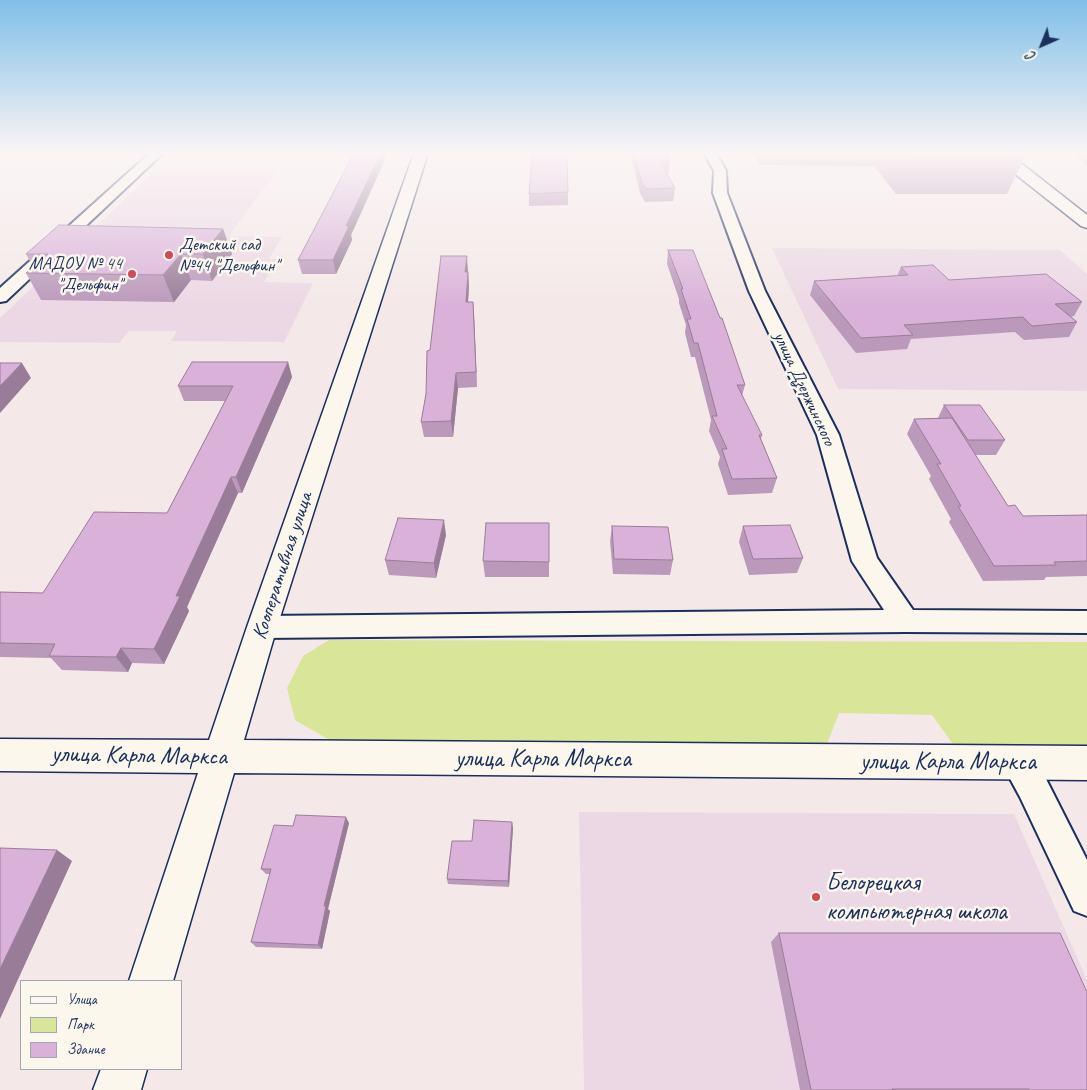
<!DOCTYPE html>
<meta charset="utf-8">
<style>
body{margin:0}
#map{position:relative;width:1087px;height:1090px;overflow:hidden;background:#f4e9e8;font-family:Caveat,sans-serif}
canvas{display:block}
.legend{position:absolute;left:20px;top:980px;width:162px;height:90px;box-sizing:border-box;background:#fbf7ec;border:1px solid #a1a7b3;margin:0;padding:6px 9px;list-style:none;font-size:15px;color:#1b2f5e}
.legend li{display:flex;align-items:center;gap:10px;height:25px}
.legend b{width:25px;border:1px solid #a1a7b3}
.north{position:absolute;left:1017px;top:20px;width:50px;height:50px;-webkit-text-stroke:4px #fbf7ec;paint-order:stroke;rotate:224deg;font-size:14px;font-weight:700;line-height:20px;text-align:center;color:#1b2f5e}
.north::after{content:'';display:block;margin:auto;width:18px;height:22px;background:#1b2f5e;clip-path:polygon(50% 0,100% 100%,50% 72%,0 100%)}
</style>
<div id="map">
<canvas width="1087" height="1090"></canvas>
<ul class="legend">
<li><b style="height:6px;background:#fbf7ec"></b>Улица</li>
<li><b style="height:14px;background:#d9e598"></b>Парк</li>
<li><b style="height:14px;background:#dab2d9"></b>Здание</li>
</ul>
<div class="north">С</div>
</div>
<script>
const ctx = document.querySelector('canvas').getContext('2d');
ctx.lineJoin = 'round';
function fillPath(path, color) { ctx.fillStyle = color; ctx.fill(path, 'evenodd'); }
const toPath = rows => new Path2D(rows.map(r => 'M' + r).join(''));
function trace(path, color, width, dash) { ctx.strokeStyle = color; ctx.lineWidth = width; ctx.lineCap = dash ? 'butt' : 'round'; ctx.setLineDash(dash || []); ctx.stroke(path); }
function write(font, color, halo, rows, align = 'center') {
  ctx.font = font + ' Caveat,sans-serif'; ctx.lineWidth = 5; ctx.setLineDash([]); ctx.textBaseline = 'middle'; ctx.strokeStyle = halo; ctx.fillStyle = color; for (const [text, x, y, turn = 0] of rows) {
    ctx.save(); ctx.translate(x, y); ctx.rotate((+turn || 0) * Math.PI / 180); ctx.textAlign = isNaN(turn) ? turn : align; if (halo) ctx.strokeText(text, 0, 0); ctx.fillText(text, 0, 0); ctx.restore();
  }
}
fillPath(toPath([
 [154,171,276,172,229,236,282,237,269,259,278,259,264,282,313,283,284,342,171,341,177,331,129,331,119,343,0,342,0,318],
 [772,248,1060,250,1087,274,1087,391,838,389],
 [579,812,1014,814,1087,980,1087,1090,584,1090]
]), '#ecd8e4');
fillPath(toPath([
 [329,640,1087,642,1087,746,955,747,932,715,839,713,827,744,333,742,295,720,287,688,303,656]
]), '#d9e598');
const minor = toPath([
 [150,153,163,153,6,301,0,302,0,288,150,153],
 [704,153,716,153,726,171,727,193,765,291,839,435,877,558,913,610,1087,611,1087,633,906,632,262,638,252,635,248,627,252,619,262,616,884,610,852,561,817,435,749,291,713,193,714,171,704,153],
 [1017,747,1028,751,1044,775,1087,860,1087,916,1074,911,1020,797,1001,762,1006,751,1017,747]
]);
const tertiary = toPath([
 [414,153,428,153,277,627,244,740,1087,746,1087,780,234,773,173,981,129,981,198,773,0,771,0,739,209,740,247,627,414,153],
 [994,153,1008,153,1087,215,1087,228,1081,226,1014,173,994,153],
 [101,1069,147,1069,141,1090,93,1090,101,1069]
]);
trace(minor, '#1b2f5e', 4);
trace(tertiary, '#1b2f5e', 3);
fillPath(minor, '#fbf7ec');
fillPath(tertiary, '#fbf7ec');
fillPath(toPath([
 [354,153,388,153,351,235,352,240,336,274,302,274,298,260],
 [630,153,666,153,670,162,668,174,667,174,675,188,673,201,645,202,640,193],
 [754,153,1017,153,1024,158,1007,194,896,194,874,166,759,165],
 [1070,153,1087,153,1087,165],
 [568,192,568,205,529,206,529,194],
 [223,229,232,254,212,281,191,280,174,302,41,300,26,273,33,267,26,254],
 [668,250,745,385,742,396,762,435,761,439,777,478,772,493,728,495,718,464,720,457,709,431,711,420,695,357,691,357,685,333,686,325,679,303,679,299,667,264],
 [901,267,949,280,1082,302,1074,316,1070,317,1077,322,1069,337,1024,340,1015,332,911,339,907,349,856,353,810,295,814,281,897,276],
 [468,270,469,286,468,302,473,302,474,316,477,387,458,388,453,437,424,437,421,422,426,394],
 [288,362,292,377,242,493,238,493,187,607,189,611,164,664,132,663,128,672,62,670,51,658,0,657,0,592,43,593,167,513,225,401,184,401,178,386],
 [944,405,1005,440,996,455,975,455,1008,506,1023,516,1087,515,1087,576,1046,577,1044,580,983,581,949,522,951,519,929,479,931,476,907,434,914,419,938,418],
 [549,523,549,577,485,577,483,561],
 [612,526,673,560,670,575,613,574,610,541],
 [743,526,803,558,797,573,749,575,739,542],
 [446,535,436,578,389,575,385,560],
 [349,823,328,909,330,911,322,949,256,947,251,942,270,874,266,874,261,869,293,826],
 [513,828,509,887,448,884,447,879,472,841],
 [779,933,1087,1090,800,1090,771,942]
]), '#b9b');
fillPath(toPath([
 [381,153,388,153,351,235,352,240,336,274,333,260,346,226],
 [223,229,232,254,212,281,203,254],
 [181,254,191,280,174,302,163,275],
 [467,256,469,286,467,316,465,272],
 [473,302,474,316,477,387,476,372],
 [288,362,292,377,242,493,236,477],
 [22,363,31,378,0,413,0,386],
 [456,373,458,388,453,437,451,421],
 [231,477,238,493,187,607,189,611,164,664,154,649,176,596],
 [444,520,446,535,436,578,434,563],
 [121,648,132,663,128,672,116,657],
 [346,817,349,823,328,909,330,911,322,949,318,945,324,906],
 [512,822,513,828,509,887,508,881],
 [57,850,72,861,0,1019,0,969]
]), '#997d98');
const building = toPath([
 [354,153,381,153,346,226,349,226,333,260,298,260,354,153],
 [634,153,666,153,670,162,660,162,675,188,646,189,641,181,634,153],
 [904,153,1017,153,1024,158,909,158,904,153],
 [532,154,567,154,568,192,529,194,532,154],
 [59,225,223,229,203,254,181,254,163,275,26,273,48,254,26,254,59,225],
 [668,250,693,250,720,318,722,318,745,385,737,385,762,435,759,435,777,478,732,479,722,449,727,449,712,416,717,416,698,343,694,343,687,319,691,319,681,289,683,289,668,250],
 [441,256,467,256,465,272,468,272,466,302,473,302,476,372,456,373,451,421,421,422,426,394,427,351,430,350,441,256],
 [933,265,949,280,1046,274,1082,302,1055,304,1077,322,1032,326,1023,317,904,325,913,335,861,338,814,281,908,275,901,267,933,265],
 [192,362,288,362,236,477,231,477,176,596,180,596,154,649,121,648,116,657,49,656,55,644,0,643,0,592,43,593,94,512,167,513,233,386,178,386,192,362],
 [0,363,22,363,0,386,0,363],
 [944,405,980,405,1005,440,968,440,944,405],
 [952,418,1008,506,1015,505,1023,516,1087,515,1087,561,1054,562,1056,565,994,566,958,506,961,506,937,464,941,464,914,419,952,418],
 [398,518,444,520,434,563,385,560,398,518],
 [486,523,549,523,549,562,483,561,486,523],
 [790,525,803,558,753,559,743,526,790,525],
 [612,526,668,527,673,560,614,559,612,526],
 [296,815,346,817,324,906,326,906,318,945,251,942,271,869,261,869,274,825,293,826,296,815],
 [474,820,512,822,508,881,447,879,452,841,472,841,474,820],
 [0,848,57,850,0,969,0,848],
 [779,933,1060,933,1087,992,1087,1090,1029,1090,1029,1089,892,1089,893,1090,811,1090,779,933]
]);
fillPath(building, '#dab2d9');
trace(building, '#997d98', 1);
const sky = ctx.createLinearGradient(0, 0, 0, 305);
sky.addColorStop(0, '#81bfe8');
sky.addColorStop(0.5, '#faf5f5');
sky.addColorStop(1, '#faf5f500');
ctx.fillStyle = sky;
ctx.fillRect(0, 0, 1087, 305);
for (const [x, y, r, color] of [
 [169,255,5,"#d1495b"],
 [132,274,5,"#d1495b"],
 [816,897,5,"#d1495b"]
]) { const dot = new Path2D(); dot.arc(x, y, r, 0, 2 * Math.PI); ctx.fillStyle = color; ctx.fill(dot); trace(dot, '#fbf7ec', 2); }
write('18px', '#1b2f5e', '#fbf7ec', [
 ["Детский сад",179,245],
 ["№44 \"Дельфин\"",179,266],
 ["МАДОУ № 44",122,264,"right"],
 ["\"Дельфин\"",122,285,"right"]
], 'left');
write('18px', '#1b2f5e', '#fbf7ec', [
 ["улица Дзержинского",804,389,65]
]);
write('21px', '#1b2f5e', '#fbf7ec', [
 ["Кооперативная улица",283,566,-72]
]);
write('25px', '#1b2f5e', '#fbf7ec', [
 ["улица Карла Маркса",139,756,1],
 ["улица Карла Маркса",543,759],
 ["улица Карла Маркса",948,762]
]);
write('25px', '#1b2f5e', '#fbf7ec', [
 ["Белорецкая",826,883],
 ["компьютерная школа",826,912]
], 'left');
</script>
